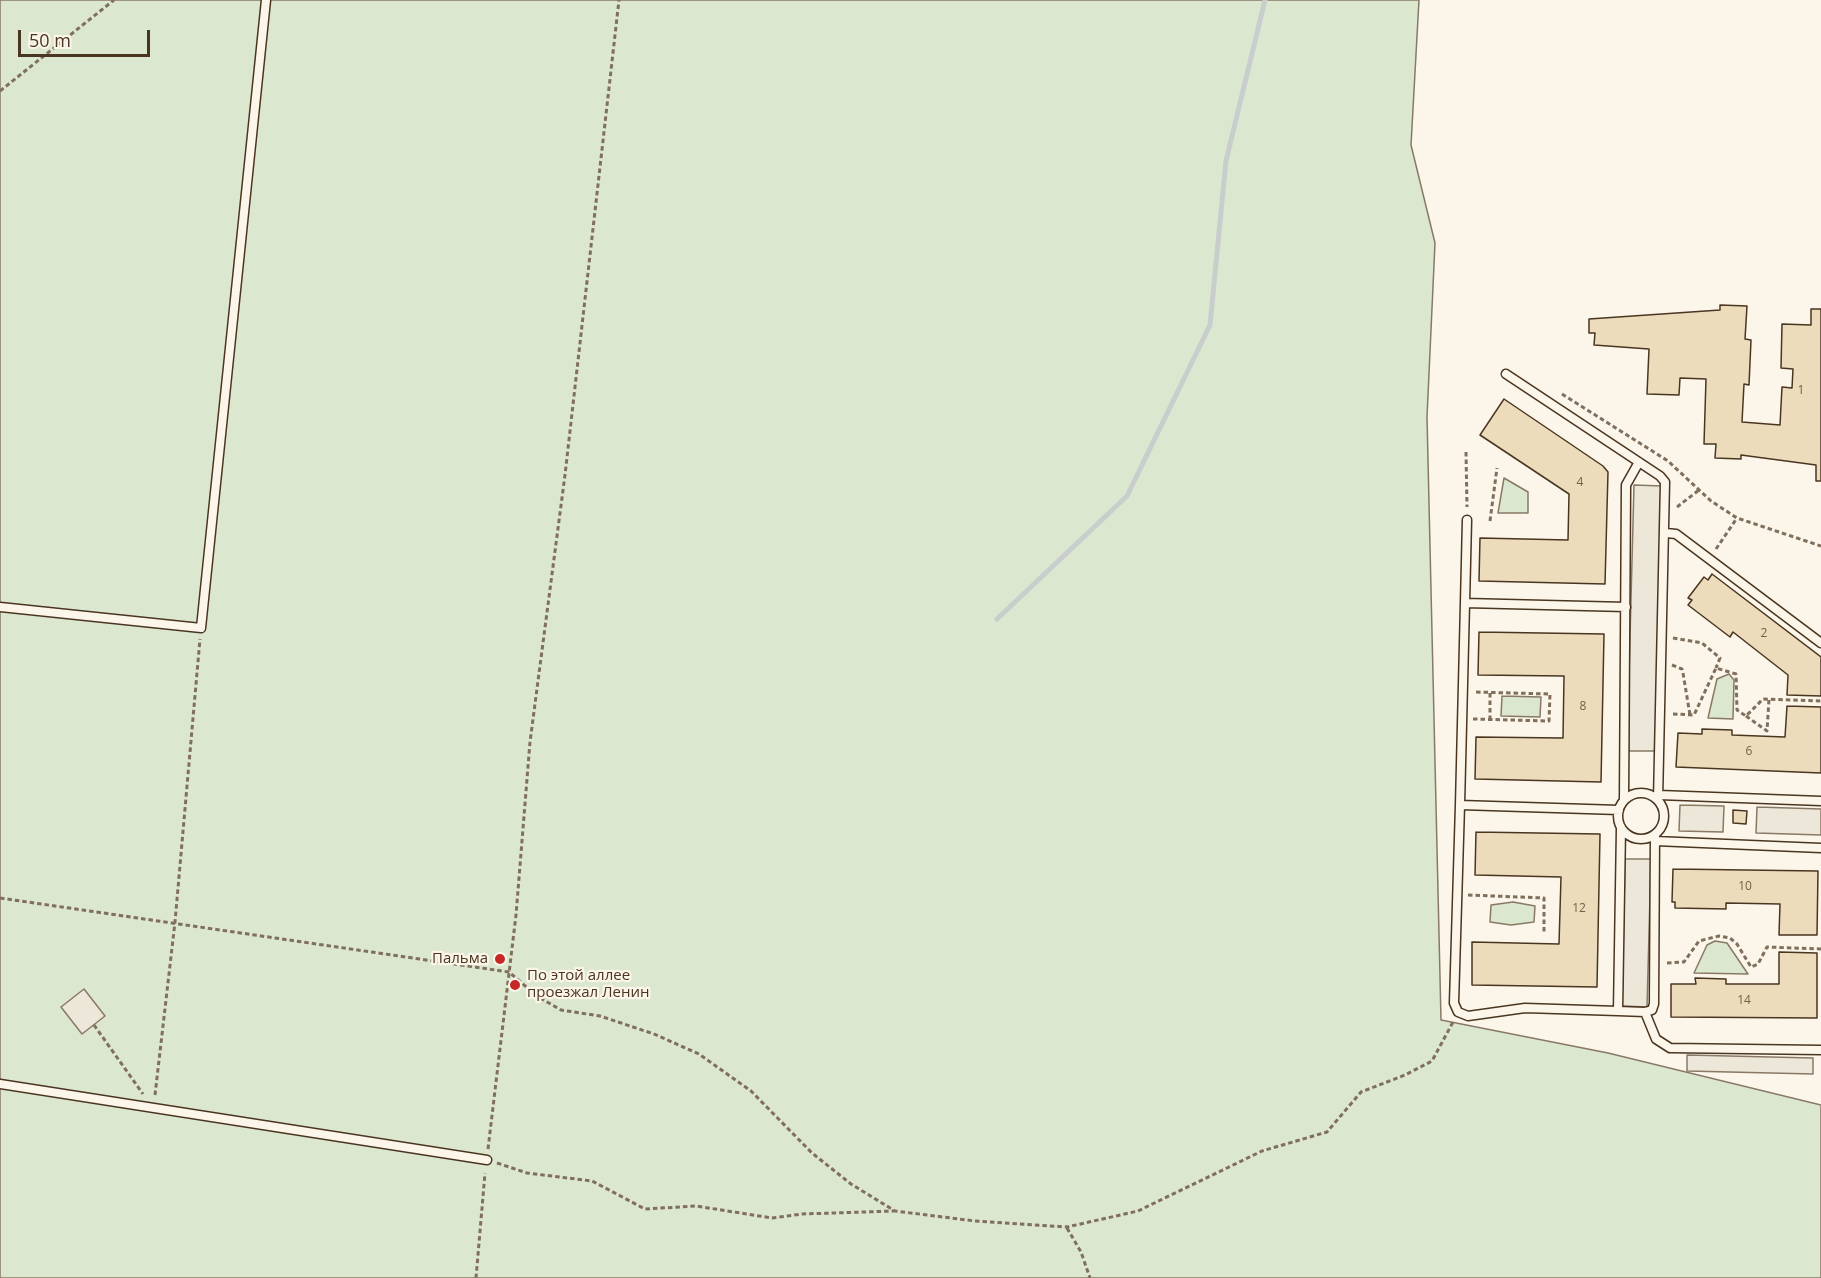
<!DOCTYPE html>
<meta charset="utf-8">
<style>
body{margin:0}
#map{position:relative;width:1821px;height:1278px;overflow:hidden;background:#fbf6e9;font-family:"Open Sans",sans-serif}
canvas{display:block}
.scale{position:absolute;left:18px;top:30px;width:132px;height:27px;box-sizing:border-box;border:3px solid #4a3520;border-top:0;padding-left:8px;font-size:18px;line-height:21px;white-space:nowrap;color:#4a3520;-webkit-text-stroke:4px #fbf6e9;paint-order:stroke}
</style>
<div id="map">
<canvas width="1821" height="1278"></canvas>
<div class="scale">50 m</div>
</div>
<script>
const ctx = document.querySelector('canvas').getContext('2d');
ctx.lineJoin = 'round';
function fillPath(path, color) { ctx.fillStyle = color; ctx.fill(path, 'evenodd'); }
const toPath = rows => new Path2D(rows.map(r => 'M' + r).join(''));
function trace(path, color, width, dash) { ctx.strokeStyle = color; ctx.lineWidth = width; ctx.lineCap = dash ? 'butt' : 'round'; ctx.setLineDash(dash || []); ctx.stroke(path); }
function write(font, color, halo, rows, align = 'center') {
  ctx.font = font + ' "Open Sans",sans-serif'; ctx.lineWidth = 4.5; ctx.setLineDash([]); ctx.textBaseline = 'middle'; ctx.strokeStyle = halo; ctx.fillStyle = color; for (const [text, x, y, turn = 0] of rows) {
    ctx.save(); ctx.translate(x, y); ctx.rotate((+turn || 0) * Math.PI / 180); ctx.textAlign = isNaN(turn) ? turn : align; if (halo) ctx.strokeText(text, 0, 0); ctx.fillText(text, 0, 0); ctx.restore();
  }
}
const green = toPath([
 [0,0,1419,0,1411,145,1435,243,1427,417,1441,1020,1608,1053,1821,1105,1821,1278,0,1278,0,0],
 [1504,478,1528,492,1528,513,1498,513,1504,478],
 [1729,674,1734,680,1733,719,1708,718,1717,679,1729,674],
 [1502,696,1541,697,1540,717,1501,716,1502,696],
 [1513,902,1535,906,1534,922,1511,925,1490,922,1491,905,1513,902],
 [1715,941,1727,943,1748,974,1694,973,1707,945,1715,941]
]);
fillPath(green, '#dce7d0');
trace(green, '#887966', 1.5);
const parking = toPath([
 [1634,485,1662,486,1656,751,1627,751,1634,485],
 [1680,805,1724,806,1723,832,1679,831,1680,805],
 [1757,807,1821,809,1821,835,1756,833,1757,807],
 [1625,859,1651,859,1647,1007,1622,1006,1625,859],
 [84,989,105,1016,82,1034,61,1007,84,989],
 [1687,1055,1813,1058,1813,1074,1687,1071,1687,1055]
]);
fillPath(parking, '#ede7d9');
trace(parking, '#887966', 1.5);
trace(toPath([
 [997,619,1127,496,1210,325,1226,161,1265,0]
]), '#c9cecd', 5);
const building = toPath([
 [1720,305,1747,306,1745,339,1751,340,1749,385,1744,384,1742,422,1780,425,1782,387,1792,388,1793,369,1781,368,1782,324,1811,325,1811,309,1821,309,1821,481,1816,481,1816,465,1741,455,1741,459,1715,458,1716,444,1704,444,1706,379,1680,378,1679,395,1647,394,1649,349,1594,345,1595,333,1589,333,1589,319,1720,310,1720,305],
 [1504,399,1603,466,1608,472,1605,584,1479,581,1480,538,1568,540,1569,494,1480,435,1504,399],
 [1712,574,1821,657,1821,696,1787,695,1788,675,1733,632,1730,637,1688,605,1692,600,1688,598,1704,577,1708,580,1712,574],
 [1479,632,1604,634,1601,782,1475,779,1476,737,1563,738,1564,676,1478,675,1479,632],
 [1787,706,1821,707,1821,773,1676,767,1678,733,1702,734,1702,729,1732,730,1732,735,1785,737,1787,706],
 [1733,810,1747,811,1746,824,1733,823,1733,810],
 [1476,832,1600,834,1597,987,1472,985,1472,942,1559,944,1561,877,1475,875,1476,832],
 [1673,869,1818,871,1817,935,1779,935,1780,904,1726,903,1726,909,1675,908,1675,902,1672,902,1673,869],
 [1779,952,1817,953,1817,1018,1671,1017,1671,984,1696,984,1695,978,1726,979,1726,984,1779,984,1779,952]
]);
fillPath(building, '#ecdcbc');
trace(building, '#4a3520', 1.5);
const service = toPath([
 [1506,374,1660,476,1665,482,1658,800],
 [1666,533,1676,534,1821,643],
 [1465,603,1467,520],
 [0,607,201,628,266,0],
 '1618 816a23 23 0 1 1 46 0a23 23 0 1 1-46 0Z',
 [1659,795,1821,801],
 [1624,800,1626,485,1639,462],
 [1460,805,1454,1003,1458,1012,1468,1016,1525,1008,1618,1011],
 [1619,810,1460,805,1465,603,1626,607],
 [1621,828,1618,1011,1645,1012,1652,1010,1654,1004,1655,835],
 [1655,841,1821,848],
 [1645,1012,1656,1039,1670,1048,1821,1050],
 [0,1084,487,1160]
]);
trace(service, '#4a3520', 11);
trace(toPath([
 [0,91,114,0],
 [1562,394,1668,461,1711,501,1737,518,1821,546],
 [1466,452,1467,507],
 [1677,507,1699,490],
 [1490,521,1497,468],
 [1716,549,1737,518],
 [1673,638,1702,643,1720,658,1716,668],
 [1672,665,1682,669,1683,673,1690,715],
 [1673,714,1694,715,1716,668,1736,674,1737,710,1746,716,1763,699,1821,701],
 [1746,716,1767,731,1769,699],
 [1473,719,1549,721,1550,694,1474,692],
 [1490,720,1490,692],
 [1468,895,1544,898,1544,934],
 [0,898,509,972,537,996,561,1010,600,1016,654,1034,699,1054,751,1091,812,1153,851,1184,895,1211,975,1221,1067,1227,1138,1211,1262,1151,1327,1132,1361,1092,1405,1075,1432,1061,1453,1022],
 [1667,963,1684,962,1699,941,1719,936,1730,938,1737,944,1751,967,1758,964,1767,947,1821,949],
 [94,1025,143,1094],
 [155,1095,175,922,200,639],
 [488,1149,516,915,530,742,565,475,619,0],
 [497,1163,527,1173,592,1181,645,1209,696,1206,772,1218,802,1214,894,1211],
 [1067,1228,1081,1252,1090,1278],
 [476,1278,485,1173]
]), '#7f6f5c', 3, [4.5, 3]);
trace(service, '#fbf6e9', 8);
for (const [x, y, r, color] of [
 [500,959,6,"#c62828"],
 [515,985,6,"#c62828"]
]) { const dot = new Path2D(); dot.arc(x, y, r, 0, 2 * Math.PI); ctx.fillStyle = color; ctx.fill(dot); trace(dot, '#fbf6e9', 2); }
write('12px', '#725f47', null, [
 ["1",1801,391],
 ["4",1580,483],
 ["2",1764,634],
 ["8",1583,707],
 ["6",1749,752],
 ["10",1745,887],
 ["12",1579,909],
 ["14",1744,1001]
]);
write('15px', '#4a3520', '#fbf6e9', [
 ["Пальма",488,959],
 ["По этой аллее",527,976,"left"],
 ["проезжал Ленин",527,993,"left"]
], 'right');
</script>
